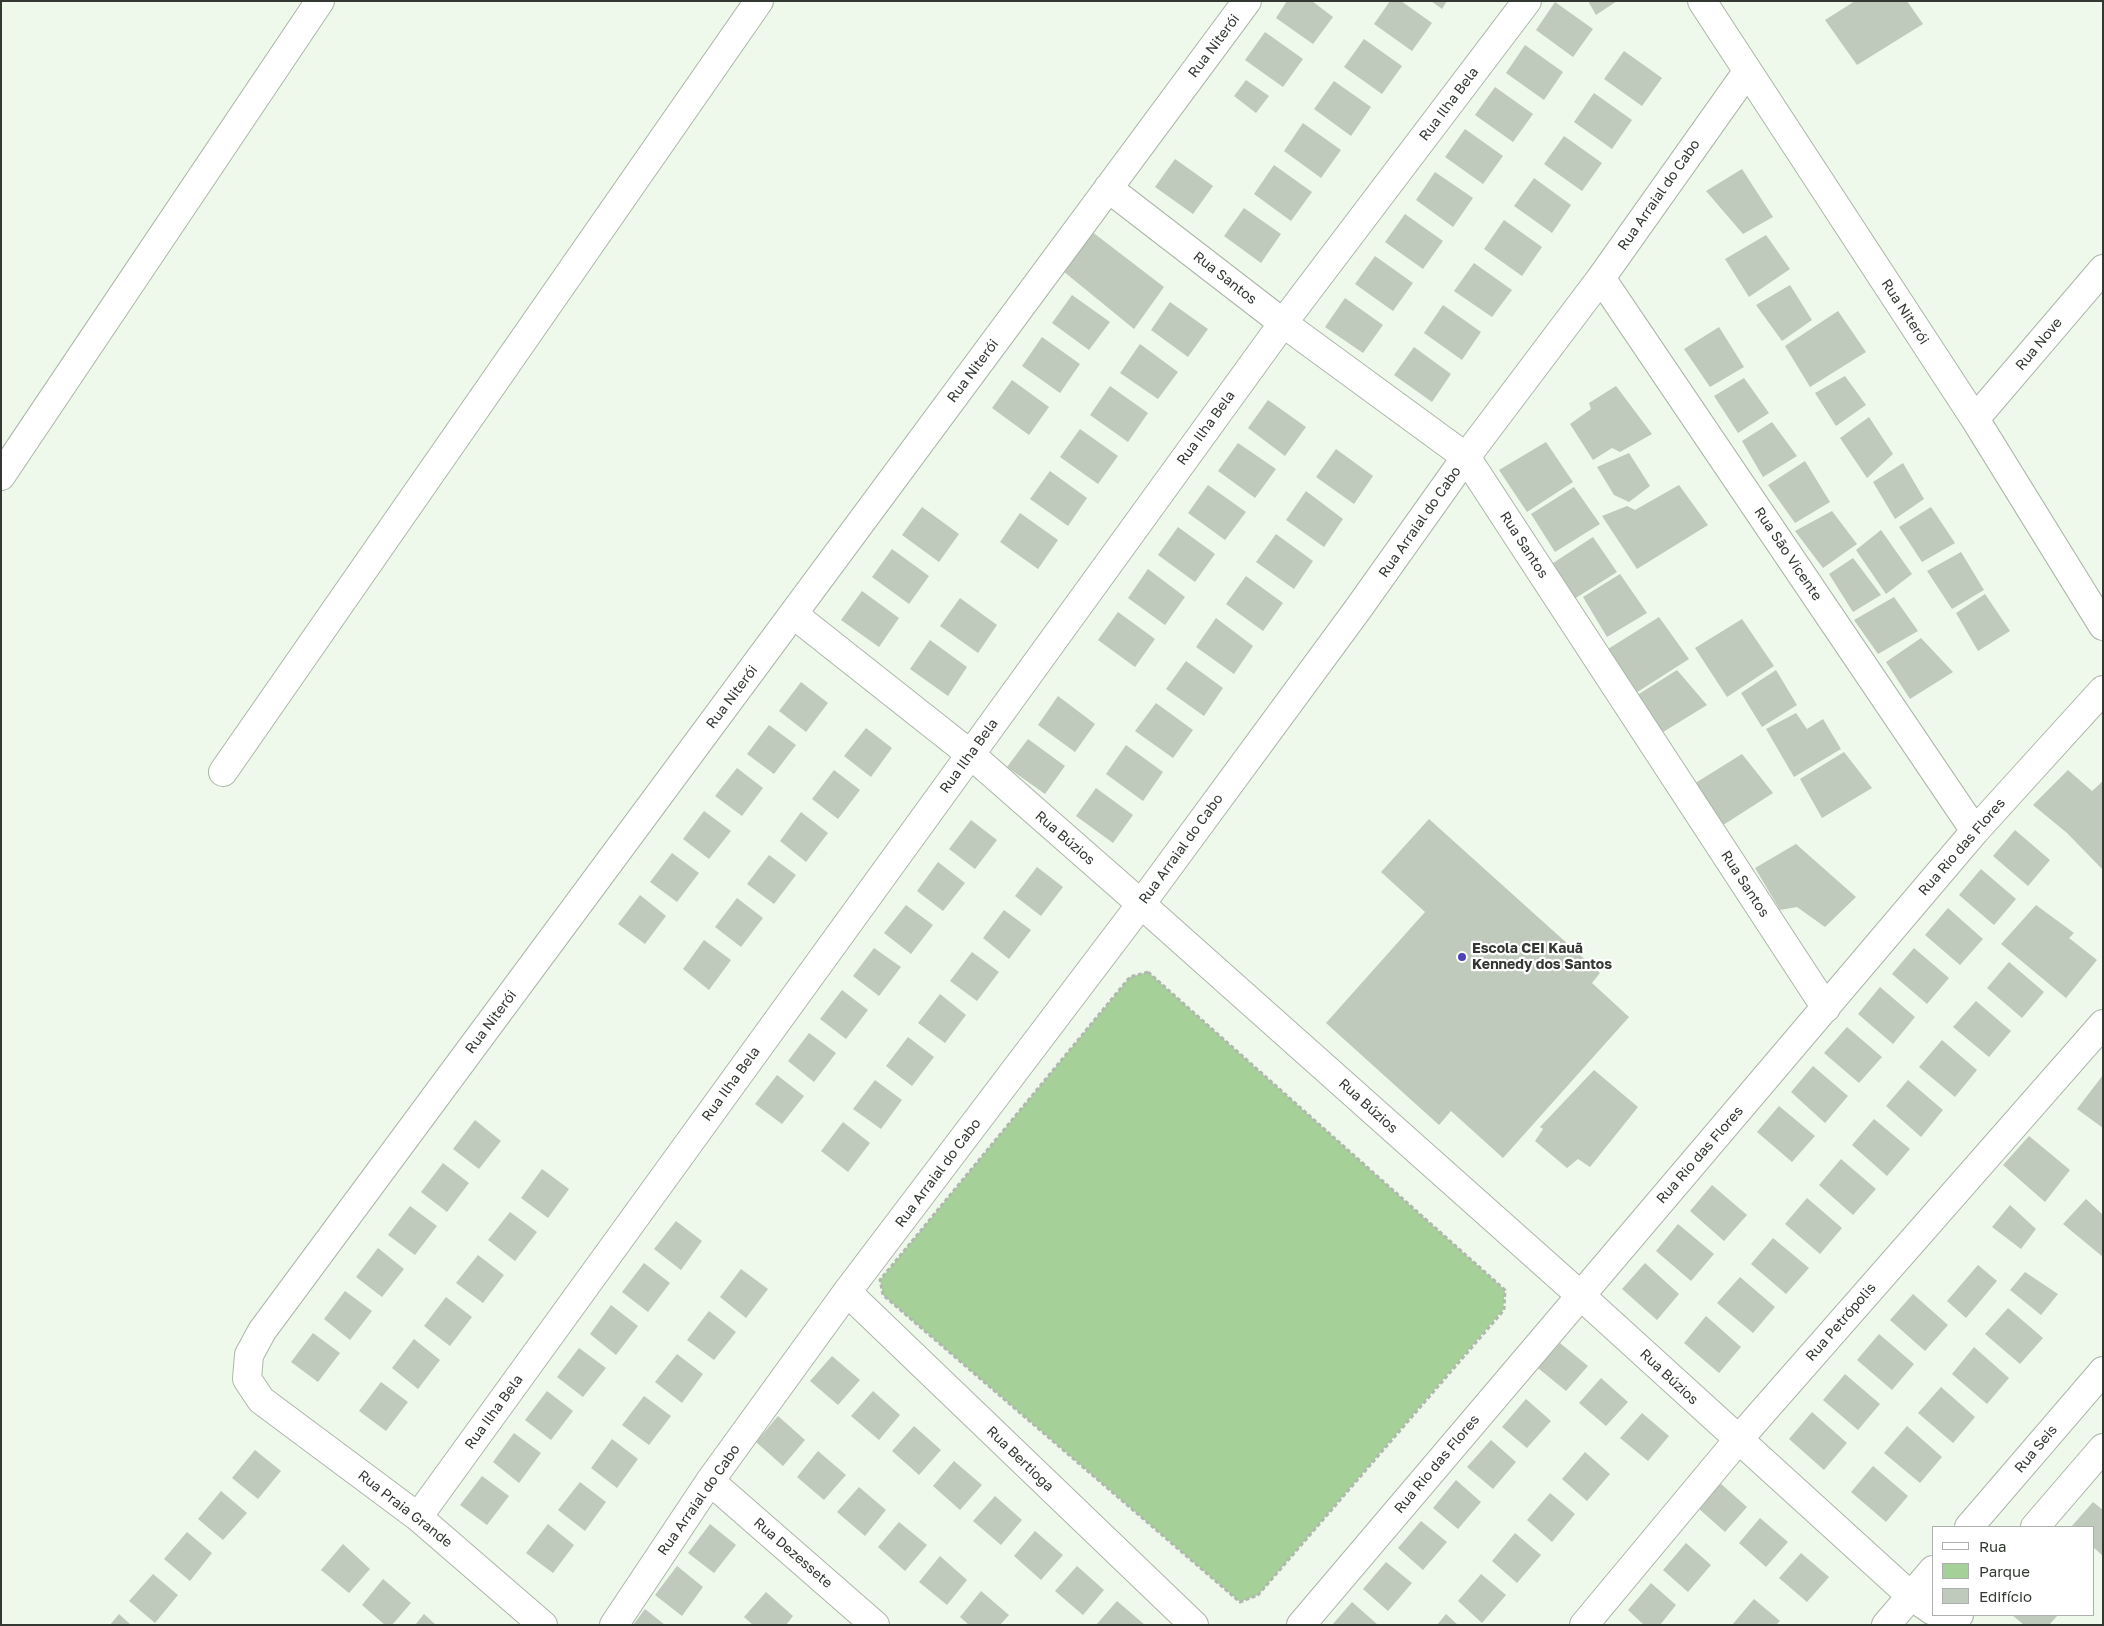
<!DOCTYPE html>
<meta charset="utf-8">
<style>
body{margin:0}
#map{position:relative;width:2104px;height:1626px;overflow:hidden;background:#eef8eb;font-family:"Golos Text",sans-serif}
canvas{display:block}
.frame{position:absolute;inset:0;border:2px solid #333832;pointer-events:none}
.legend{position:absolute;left:1932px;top:1526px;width:162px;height:90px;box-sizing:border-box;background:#fff;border:1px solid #adafad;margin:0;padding:6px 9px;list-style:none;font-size:15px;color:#333832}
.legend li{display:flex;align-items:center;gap:10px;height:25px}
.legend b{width:25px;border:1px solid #adafad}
</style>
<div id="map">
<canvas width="2104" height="1626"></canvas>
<div class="frame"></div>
<ul class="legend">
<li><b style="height:6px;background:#fff"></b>Rua</li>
<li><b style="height:14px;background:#a5d199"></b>Parque</li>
<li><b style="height:14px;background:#bfc9bc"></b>Edifício</li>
</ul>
</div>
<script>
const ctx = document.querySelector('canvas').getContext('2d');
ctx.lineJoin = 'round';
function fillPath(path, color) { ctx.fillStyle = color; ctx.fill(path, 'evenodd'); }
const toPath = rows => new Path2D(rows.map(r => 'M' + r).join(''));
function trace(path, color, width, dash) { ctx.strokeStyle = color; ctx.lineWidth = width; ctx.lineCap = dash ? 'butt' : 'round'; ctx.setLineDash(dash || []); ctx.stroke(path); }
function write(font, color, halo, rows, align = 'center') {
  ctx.font = font + ' "Golos Text",sans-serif'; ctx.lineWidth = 4.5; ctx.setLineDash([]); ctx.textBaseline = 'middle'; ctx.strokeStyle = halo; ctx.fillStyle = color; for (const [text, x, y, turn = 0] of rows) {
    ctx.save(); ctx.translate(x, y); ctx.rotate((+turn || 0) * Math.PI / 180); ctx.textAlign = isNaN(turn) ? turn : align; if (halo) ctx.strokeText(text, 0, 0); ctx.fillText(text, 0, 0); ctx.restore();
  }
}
fillPath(toPath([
 [1148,972,1505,1290,1503,1310,1258,1595,1240,1602,883,1295,880,1280,1130,977]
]), '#a5d199');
fillPath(toPath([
 [1287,1,1312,1,1333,17,1313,44,1276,18],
 [1390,1,1401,1,1432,23,1412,51,1374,24],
 [1431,1,1447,1,1442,9],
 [1588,1,1617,1,1596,15],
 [1855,1,1907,1,1923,24,1857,65,1825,20],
 [1555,2,1593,29,1573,57,1536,30],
 [1265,32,1303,59,1283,87,1245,60],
 [1364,39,1402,66,1382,94,1344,67],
 [1525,45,1563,72,1544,100,1506,73],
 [1624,51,1662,78,1642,106,1604,79],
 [1246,80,1269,96,1256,113,1234,96],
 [1334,81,1371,107,1351,136,1314,109],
 [1495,87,1533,114,1513,142,1475,115],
 [1594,93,1632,120,1612,149,1574,122],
 [1303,123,1341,150,1321,178,1284,151],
 [1465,129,1503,156,1483,184,1445,157],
 [1564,136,1602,163,1582,191,1544,164],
 [1175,159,1213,186,1193,214,1155,187],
 [1274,165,1312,192,1291,221,1254,194],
 [1742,169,1773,217,1743,234,1706,191],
 [1435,172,1473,198,1453,227,1416,200],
 [1534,178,1571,205,1552,233,1514,206],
 [1244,208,1281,234,1261,263,1224,236],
 [1405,214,1443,241,1423,269,1385,242],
 [1504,220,1542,247,1522,276,1484,249],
 [1091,231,1164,287,1134,329,1063,271],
 [1766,235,1790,269,1749,297,1725,259],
 [1375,256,1413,283,1393,311,1355,284],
 [1474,263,1512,290,1492,317,1454,291],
 [1790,285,1812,320,1782,341,1756,305],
 [1072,295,1110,322,1089,350,1052,323],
 [1345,298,1383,325,1363,353,1325,327],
 [1170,302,1208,329,1188,357,1151,330],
 [1443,305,1481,332,1462,360,1424,333],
 [1838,311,1866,352,1810,387,1785,346],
 [1719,327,1744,367,1710,387,1684,349],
 [1042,337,1080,364,1060,393,1022,366],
 [1140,344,1178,372,1158,399,1120,373],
 [1414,347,1451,374,1432,402,1394,375],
 [1845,376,1866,405,1836,426,1815,393],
 [1744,378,1769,413,1738,433,1714,396],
 [1012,380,1049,407,1029,435,992,408],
 [1110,386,1148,413,1128,442,1090,415],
 [1616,386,1652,434,1620,452,1612,448,1593,460,1570,424,1591,409,1589,403],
 [1268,400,1306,427,1285,456,1248,428],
 [1869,417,1893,454,1867,478,1840,438],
 [1772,422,1797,456,1763,477,1742,441],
 [1080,429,1118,456,1098,484,1060,457],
 [1546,442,1573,482,1527,512,1499,470],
 [1238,443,1276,469,1255,498,1218,471],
 [1336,449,1373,476,1354,504,1316,477],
 [1629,453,1650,486,1629,502,1614,495,1597,467],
 [1805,461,1830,502,1795,523,1768,485],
 [1903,463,1924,499,1895,519,1873,482],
 [1050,471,1087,498,1068,526,1030,499],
 [1208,485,1246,512,1225,540,1188,513],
 [1679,485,1708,525,1637,569,1602,516,1627,506,1635,510],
 [1574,487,1600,524,1555,552,1531,514],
 [1306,491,1343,519,1324,547,1286,520],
 [922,507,959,534,939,562,902,535],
 [1931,507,1955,543,1922,562,1899,527],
 [1832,511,1857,544,1823,568,1795,531],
 [1020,513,1058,540,1038,569,1000,542],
 [1178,527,1215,554,1195,582,1158,555],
 [1881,530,1912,574,1886,594,1856,550],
 [1276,534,1313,561,1294,589,1256,562],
 [1593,537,1617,572,1571,601,1550,565],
 [892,549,929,576,909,604,872,577],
 [1961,552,1984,590,1952,609,1927,571],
 [1853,558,1881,595,1853,612,1829,574],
 [1148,569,1185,597,1165,625,1128,598],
 [1620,574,1647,613,1607,637,1583,597],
 [1246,576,1283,603,1263,631,1226,604],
 [862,591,899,618,879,647,841,620],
 [1985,594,2010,631,1978,651,1956,613],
 [1894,597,1918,631,1878,654,1854,620],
 [960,598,997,625,978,653,940,626],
 [1118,612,1155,639,1135,667,1098,640],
 [1659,617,1689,659,1628,698,1600,654],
 [1216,618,1253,646,1234,674,1196,647],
 [1742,619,1774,666,1727,697,1695,648],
 [1921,638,1953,672,1910,699,1886,662],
 [930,640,967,667,948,696,910,669],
 [1186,661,1223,688,1204,716,1166,689],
 [1677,670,1707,705,1655,737,1631,699],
 [1776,670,1797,705,1762,727,1741,693],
 [801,682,828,703,806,732,779,711],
 [1058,696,1095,724,1075,752,1038,725],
 [1156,703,1193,730,1173,758,1135,731],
 [1796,713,1807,729,1823,719,1841,749,1794,777,1766,729],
 [769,725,796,745,774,774,747,754],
 [866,728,892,748,871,777,844,756],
 [1028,739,1065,766,1045,794,1007,767],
 [1126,745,1163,772,1143,801,1106,774],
 [1844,752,1872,788,1822,818,1800,779],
 [1742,754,1773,793,1717,829,1689,787],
 [737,768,763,788,742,816,715,796],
 [834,770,860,790,838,819,812,799],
 [2068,770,2092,791,2103,781,2103,870,2067,833,2033,805],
 [1096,788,1133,815,1113,843,1076,816],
 [704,811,731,831,709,859,683,839],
 [801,812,828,833,806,862,780,841],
 [1429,819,1600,973,1592,983,1629,1017,1503,1158,1451,1111,1439,1125,1326,1023,1425,912,1381,872],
 [971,820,997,840,975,869,949,849],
 [2015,830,2050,860,2028,886,1993,856],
 [1796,844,1856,897,1825,927,1797,907,1780,910,1755,868],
 [672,853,699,873,677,902,650,882],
 [769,855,796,875,774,904,747,884],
 [938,862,965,883,943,911,917,891],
 [1037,867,1063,887,1041,916,1015,896],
 [1981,869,2016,899,1994,925,1959,895],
 [640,895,666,916,645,944,618,924],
 [737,898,763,918,741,947,715,927],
 [906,905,933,925,911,954,884,933],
 [2036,905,2074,933,2069,938,2097,960,2066,998,2001,944],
 [1948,908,1983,939,1960,965,1925,935],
 [1004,910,1031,930,1009,959,983,938],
 [704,940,731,960,709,990,683,969],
 [874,948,901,967,879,996,853,976],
 [1914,948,1949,978,1927,1004,1892,974],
 [972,952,999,972,977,1001,950,981],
 [2009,962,2044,992,2022,1018,1987,988],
 [1880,987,1915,1017,1893,1044,1858,1014],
 [842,990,868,1010,846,1039,820,1019],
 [940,994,966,1015,945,1043,918,1023],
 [1976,1001,2011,1031,1989,1057,1953,1027],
 [1847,1027,1882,1057,1859,1083,1824,1053],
 [809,1033,836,1053,814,1082,788,1061],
 [908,1037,934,1057,912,1086,886,1066],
 [1942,1040,1977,1070,1955,1097,1919,1067],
 [1813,1066,1848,1096,1825,1123,1791,1092],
 [1594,1070,1638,1107,1590,1167,1578,1159,1567,1168,1535,1141,1543,1129,1540,1127],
 [777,1075,804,1096,782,1124,755,1104],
 [2103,1075,2103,1128,2077,1109],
 [875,1080,902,1100,881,1129,853,1109],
 [1908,1080,1943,1110,1921,1137,1886,1106],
 [1779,1106,1815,1136,1792,1162,1757,1132],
 [1874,1119,1910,1149,1887,1176,1852,1145],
 [475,1120,501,1141,479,1169,453,1149],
 [843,1122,870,1143,848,1172,821,1151],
 [2029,1136,2070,1170,2045,1202,2003,1165],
 [1841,1159,1876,1189,1853,1215,1819,1185],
 [443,1163,469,1183,447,1212,421,1192],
 [542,1169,569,1189,548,1218,521,1198],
 [1712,1185,1747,1215,1724,1241,1690,1211],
 [1807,1198,1842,1228,1820,1254,1785,1224],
 [2086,1199,2103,1215,2103,1257,2063,1224],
 [2010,1205,2036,1229,2021,1249,1992,1227],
 [410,1206,437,1226,415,1255,388,1235],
 [510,1212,537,1232,515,1261,488,1240],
 [676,1221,702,1241,681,1270,654,1249],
 [1678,1224,1714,1254,1691,1281,1656,1251],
 [1773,1238,1809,1268,1786,1294,1751,1264],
 [378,1248,404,1269,382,1297,356,1277],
 [478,1255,504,1275,483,1303,456,1283],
 [644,1263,670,1283,648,1312,622,1292],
 [1645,1263,1679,1294,1657,1320,1622,1289],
 [1978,1265,1997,1281,1966,1318,1947,1301],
 [741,1269,768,1289,746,1318,720,1297],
 [2025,1272,2058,1294,2041,1315,2010,1290],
 [1740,1277,1775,1307,1753,1333,1717,1303],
 [345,1291,372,1311,350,1340,324,1319],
 [1913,1294,1948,1325,1925,1351,1890,1320],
 [446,1297,472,1317,450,1346,424,1326],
 [611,1305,638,1326,616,1355,590,1334],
 [2008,1308,2043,1338,2020,1364,1985,1334],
 [709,1311,736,1332,714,1360,687,1340],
 [1706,1316,1741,1347,1719,1373,1684,1343],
 [313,1333,340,1353,318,1382,291,1362],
 [1879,1334,1914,1364,1892,1390,1857,1360],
 [414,1339,440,1360,418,1389,392,1368],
 [1560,1343,1588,1366,1566,1391,1538,1368],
 [1974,1347,2009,1378,1987,1404,1952,1374],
 [579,1348,606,1368,583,1397,557,1377],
 [677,1354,703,1374,682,1403,655,1382],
 [832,1356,860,1380,838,1405,810,1381],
 [1845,1374,1880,1404,1858,1430,1823,1400],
 [1601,1378,1628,1402,1606,1426,1579,1403],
 [381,1382,408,1402,386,1431,359,1411],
 [1941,1387,1975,1417,1953,1443,1918,1413],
 [547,1391,573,1411,551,1440,525,1420],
 [873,1391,900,1415,879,1440,851,1416],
 [644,1396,671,1416,649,1445,622,1425],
 [1526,1399,1551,1421,1527,1448,1502,1427],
 [1812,1412,1847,1443,1824,1470,1789,1439],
 [1642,1413,1669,1436,1648,1461,1620,1438],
 [778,1416,805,1440,783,1466,756,1442],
 [914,1426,941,1450,919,1475,892,1451],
 [1907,1426,1942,1457,1920,1483,1884,1453],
 [514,1433,541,1453,519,1483,493,1462],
 [612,1439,638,1459,617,1488,591,1468],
 [1491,1440,1516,1462,1493,1489,1467,1467],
 [255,1450,281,1471,258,1499,232,1478],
 [818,1451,846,1475,824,1500,797,1477],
 [1585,1452,1610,1474,1587,1501,1562,1479],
 [954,1461,982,1485,960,1510,933,1486],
 [1873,1466,1908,1496,1886,1522,1851,1492],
 [482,1476,509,1496,487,1525,460,1505],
 [1456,1480,1481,1502,1458,1529,1433,1508],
 [580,1482,606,1502,585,1531,558,1510],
 [1720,1483,1747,1507,1725,1532,1698,1508],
 [859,1487,886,1510,865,1536,837,1512],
 [221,1491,247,1513,223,1540,198,1519],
 [1550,1493,1575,1514,1552,1542,1527,1520],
 [995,1496,1022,1520,1001,1545,973,1521],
 [2093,1502,2103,1510,2103,1556,2093,1547,2093,1527,2071,1527],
 [1760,1518,1788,1542,1766,1567,1739,1543],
 [1421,1521,1447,1542,1423,1570,1398,1548],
 [899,1522,927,1545,905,1571,878,1547],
 [548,1524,574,1545,553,1573,526,1553],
 [710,1524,736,1545,714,1573,688,1553],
 [1035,1531,1063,1555,1041,1580,1014,1556],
 [187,1532,212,1553,190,1581,164,1559],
 [1515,1533,1541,1555,1517,1583,1492,1561],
 [1686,1543,1711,1565,1688,1592,1663,1570],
 [343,1544,370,1569,349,1593,321,1570],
 [1801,1553,1829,1577,1807,1602,1779,1578],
 [940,1556,967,1580,947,1605,919,1582],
 [1386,1562,1412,1583,1388,1611,1363,1589],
 [677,1566,703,1587,682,1616,655,1595],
 [1077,1566,1104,1590,1083,1615,1055,1591],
 [153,1574,178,1595,155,1623,129,1601],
 [1481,1574,1506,1595,1482,1623,1458,1601],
 [383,1579,411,1603,392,1625,385,1625,362,1605],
 [1651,1583,1676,1605,1660,1625,1644,1625,1628,1610],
 [981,1591,1009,1615,1000,1625,969,1625,960,1617],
 [766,1592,793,1616,786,1625,753,1625,744,1617],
 [1754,1599,1780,1621,1776,1625,1732,1625],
 [1117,1601,1145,1625,1096,1625],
 [1352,1602,1377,1624,1376,1625,1332,1625],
 [645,1609,665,1625,633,1625],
 [119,1614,131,1625,110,1625],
 [424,1614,436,1625,415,1625],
 [1446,1614,1458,1625,1437,1625],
 [2012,1615,2058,1615,2049,1625,2024,1625]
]), '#bfc9bc');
const minor = toPath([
 [1702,1,1975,419,2103,626],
 [1108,188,1283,323,1466,457,1826,1008],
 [1601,278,1975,831],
 [1975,419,2103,269],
 [1,476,320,1],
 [793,614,970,754,1141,904,1580,1295,1911,1596,1933,1611],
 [223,772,759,1],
 [847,1292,1194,1625],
 [710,1481,875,1625],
 [418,1517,1283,323,1527,1],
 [543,1625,418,1517,261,1400,247,1379,249,1355,262,1331,1247,1],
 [614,1625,710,1481,847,1292,1141,904,1358,609,1466,457,1601,278,1747,72],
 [1301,1625,1975,831,2103,690],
 [1584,1625,1738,1440,2103,1024]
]);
const tertiary = toPath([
 [1969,1527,2103,1371],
 [2035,1527,2103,1448],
 [1886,1625,1933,1570],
 [1951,1625,1959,1615]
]);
trace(minor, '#acb6a9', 30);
trace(tertiary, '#acb6a9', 30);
trace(toPath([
 [1148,972,1505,1290,1504,1310,1258,1595,1240,1602,883,1295,880,1280,1130,977,1148,972]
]), '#b0b8ae', 3, [4, 2.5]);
trace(minor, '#fff', 28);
trace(tertiary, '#fff', 28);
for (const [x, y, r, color] of [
 [1462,957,5,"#4c43ba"]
]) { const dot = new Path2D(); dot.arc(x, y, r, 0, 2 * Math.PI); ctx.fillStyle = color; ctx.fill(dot); trace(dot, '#fff', 2); }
write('14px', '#333832', '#fff', [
 ["Rua Niterói",1214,46,-53],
 ["Rua Ilha Bela",1449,104,-53],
 ["Rua Arraial do Cabo",1659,195,-55],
 ["Rua Santos",1225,278,38],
 ["Rua Niterói",1905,312,57],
 ["Rua Nove",2039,344,-50],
 ["Rua Niterói",973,371,-53],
 ["Rua Ilha Bela",1206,428,-54],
 ["Rua Arraial do Cabo",1420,522,-55],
 ["Rua Santos",1524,545,57],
 ["Rua São Vicente",1788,554,56],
 ["Rua Niterói",732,697,-53],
 ["Rua Ilha Bela",969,756,-54],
 ["Rua Búzios",1065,838,41],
 ["Rua Rio das Flores",1962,847,-49],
 ["Rua Arraial do Cabo",1181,849,-54],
 ["Rua Santos",1745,884,57],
 ["Rua Niterói",491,1022,-53],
 ["Rua Ilha Bela",731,1084,-54],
 ["Rua Búzios",1368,1106,42],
 ["Rua Rio das Flores",1700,1155,-49],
 ["Rua Arraial do Cabo",938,1173,-53],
 ["Rua Petrópolis",1841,1322,-49],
 ["Rua Búzios",1669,1377,43],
 ["Rua Ilha Bela",494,1412,-54],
 ["Rua Seis",2036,1449,-50],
 ["Rua Bertioga",1020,1459,44],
 ["Rua Rio das Flores",1437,1464,-50],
 ["Rua Arraial do Cabo",699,1500,-55],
 ["Rua Praia Grande",405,1509,38],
 ["Rua Dezessete",793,1553,41]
]);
write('bold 14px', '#333832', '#fff', [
 ["Escola CEI Kauã",1472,949],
 ["Kennedy dos Santos",1472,965]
], 'left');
</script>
